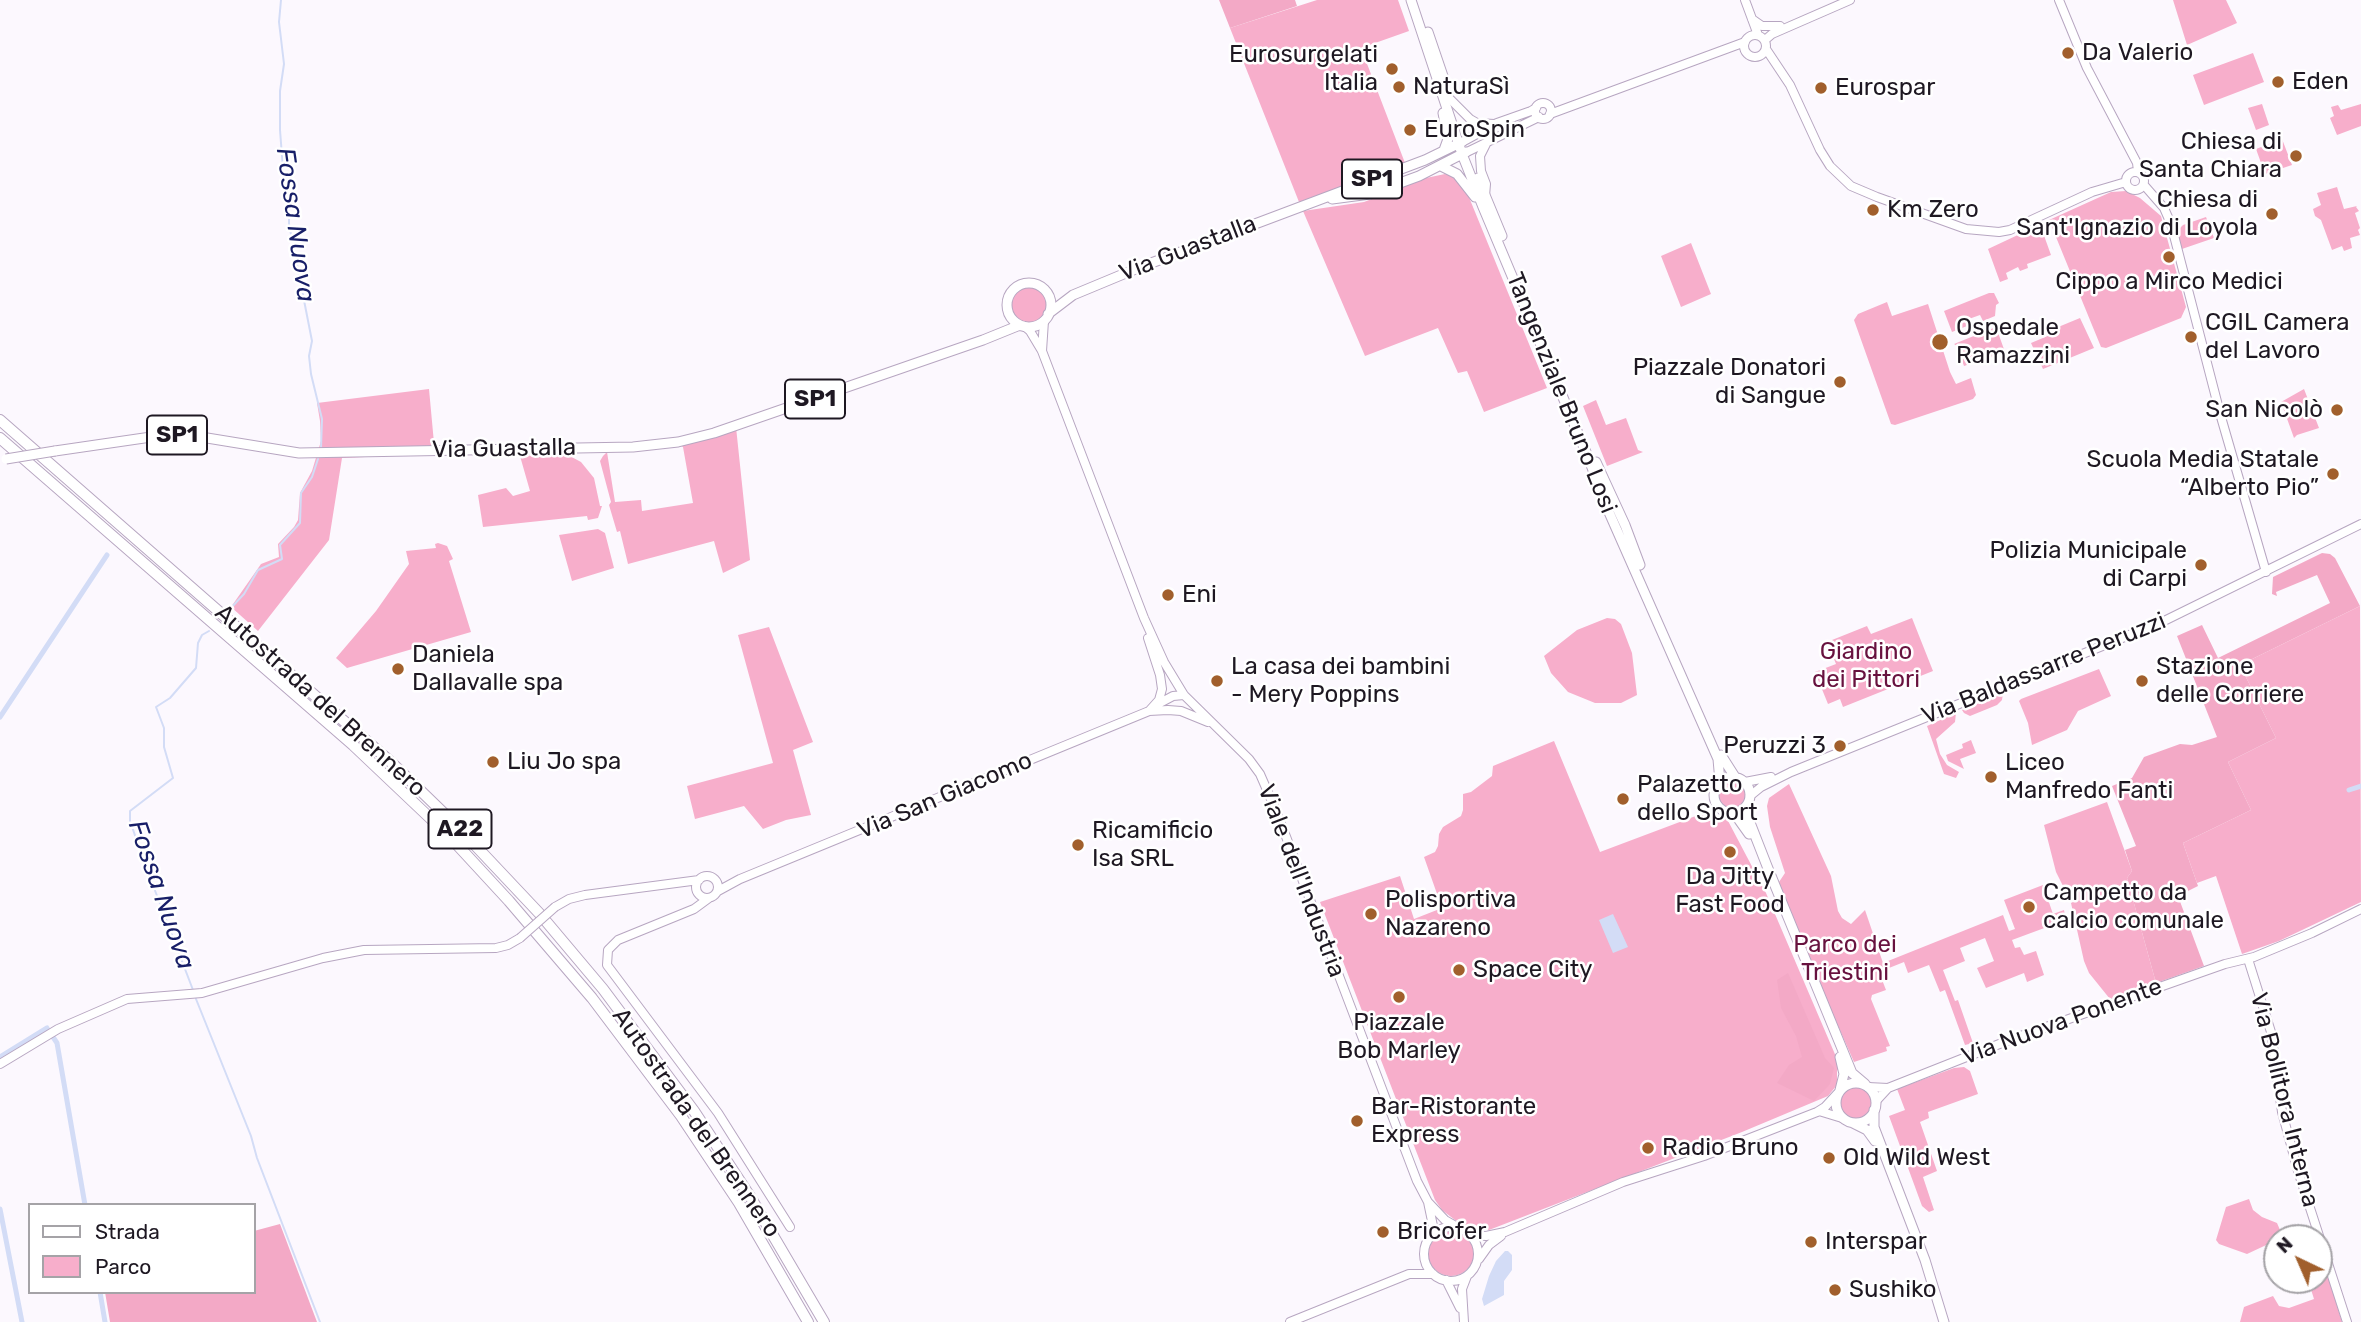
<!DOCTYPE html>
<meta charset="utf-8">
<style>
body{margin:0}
#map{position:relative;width:2361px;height:1322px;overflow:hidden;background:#fcf8fe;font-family:Rubik,sans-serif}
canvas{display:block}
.legend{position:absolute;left:28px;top:1203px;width:228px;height:91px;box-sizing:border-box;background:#fff;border:2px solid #a5a3a7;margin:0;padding:9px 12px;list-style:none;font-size:21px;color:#1e1822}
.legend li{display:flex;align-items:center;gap:14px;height:35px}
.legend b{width:35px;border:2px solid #a5a3a7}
.north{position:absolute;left:2263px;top:1224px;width:70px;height:70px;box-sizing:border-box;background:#fff;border:2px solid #a5a3a7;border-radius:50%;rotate:316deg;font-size:19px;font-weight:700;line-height:28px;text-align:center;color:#1e1822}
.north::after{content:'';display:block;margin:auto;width:24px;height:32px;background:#a15f2c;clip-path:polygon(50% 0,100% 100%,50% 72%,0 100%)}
</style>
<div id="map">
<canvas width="2361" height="1322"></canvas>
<ul class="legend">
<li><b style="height:9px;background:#fff"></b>Strada</li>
<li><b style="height:19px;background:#f7aecb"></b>Parco</li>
</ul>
<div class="north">N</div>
</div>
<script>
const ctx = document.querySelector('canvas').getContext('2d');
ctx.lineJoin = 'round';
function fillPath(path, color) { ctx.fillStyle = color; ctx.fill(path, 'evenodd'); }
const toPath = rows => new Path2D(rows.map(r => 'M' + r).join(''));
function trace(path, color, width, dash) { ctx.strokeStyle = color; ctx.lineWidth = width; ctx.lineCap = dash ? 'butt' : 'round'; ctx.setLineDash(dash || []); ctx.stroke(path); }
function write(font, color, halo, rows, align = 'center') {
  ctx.font = font + ' Rubik,sans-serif'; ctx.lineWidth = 5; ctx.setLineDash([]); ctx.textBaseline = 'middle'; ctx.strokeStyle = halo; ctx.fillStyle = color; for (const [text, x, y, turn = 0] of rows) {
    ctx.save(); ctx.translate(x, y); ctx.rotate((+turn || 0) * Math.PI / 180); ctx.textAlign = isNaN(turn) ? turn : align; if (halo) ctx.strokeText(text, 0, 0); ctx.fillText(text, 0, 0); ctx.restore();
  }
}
fillPath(toPath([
 [1317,0,1398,0,1409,31,1361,48,1405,163,1299,202,1230,28],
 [2173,0,2226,0,2237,23,2187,45],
 [2253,53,2264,82,2204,105,2193,75],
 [2262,104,2269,125,2256,130,2248,108],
 [2361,104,2361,126,2337,135,2330,118,2334,116,2331,107,2338,105,2341,110],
 [2282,139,2292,165,2265,174,2256,149],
 [1445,174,1457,178,1464,185,1547,388,1484,412,1467,371,1458,373,1438,328,1365,356,1303,211,1364,202,1426,178],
 [2337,187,2344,209,2357,206,2356,207,2359,211,2355,213,2360,228,2358,230,2360,235,2350,238,2352,248,2344,251,2342,246,2332,250,2321,220,2315,216,2313,209,2321,205,2317,193],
 [2126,191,2140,198,2161,216,2186,307,2181,318,2106,348,2101,347,2049,220,2111,192],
 [2206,217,2214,238,2179,250,2177,232,2179,229,2183,225],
 [2037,226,2042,230,2051,255,2027,264,2028,268,2020,271,2018,267,2006,273,2008,279,2000,282,1988,249],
 [1691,243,1711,294,1681,307,1661,256],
 '1011 305a18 18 0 1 1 36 0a18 18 0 1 1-36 0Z',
 [1989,293,1994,293,1999,303,1996,305,1995,316,1983,321,1980,315,1966,320,1967,326,1952,332,1944,311],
 [1887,302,1892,316,1928,304,1950,372,1956,384,1971,378,1976,395,1973,399,1895,425,1891,424,1854,320,1858,314],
 [2080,318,2094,348,2043,369,2031,343,2050,335,2051,330],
 [1996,327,2005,352,1964,366,1957,346,1954,344],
 [429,389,435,454,342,458,329,540,258,631,231,607,261,564,279,557,278,544,294,527,298,520,300,493,312,471,321,441,320,421,317,403],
 [2304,389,2319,428,2297,435,2294,438,2281,402],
 [1596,400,1606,425,1626,418,1638,450,1643,452,1607,466,1583,406],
 [736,427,750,560,723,573,714,541,628,564,620,531,617,532,609,505,611,502,600,461,603,456,607,452,615,502,641,500,642,511,693,503,683,447,679,444],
 [566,454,581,462,594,478,600,506,602,506,598,518,588,520,587,516,483,527,478,495,506,488,513,496,530,491,520,456],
 [598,529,605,533,614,568,572,581,559,535],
 [438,543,447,546,453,559,449,561,471,632,347,668,336,658,376,611,409,564,406,551,436,548,435,544],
 [2360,606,2361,902,2279,941,2242,954,2216,876,2197,883,2183,843,2251,810,2228,762,2276,738,2240,665],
 [1607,618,1615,619,1621,624,1632,653,1637,695,1621,703,1595,703,1568,692,1551,673,1544,656,1577,630],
 [1912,618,1933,671,1843,707,1840,699,1828,704,1815,672,1836,664,1827,642,1867,626,1871,634],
 [769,627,813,742,793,750,811,815,786,820,763,829,744,806,695,819,687,786,773,763,738,635],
 [2099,669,2111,696,2078,711,2067,730,2032,745,2028,723,2019,701,2021,699],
 [2003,693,2002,700,1997,705,1970,716,1964,713,1962,710],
 [1956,713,1955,722,1936,739,1940,754,1947,765,1959,772,1956,778,1944,774,1927,726],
 [1971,740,1976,753,1960,759,1964,769,1948,761,1946,755,1963,748,1962,744],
 [1554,741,1600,852,1701,814,1709,821,1720,816,1727,819,1766,893,1840,1066,1837,1071,1837,1085,1828,1096,1742,1132,1489,1230,1468,1226,1455,1220,1442,1210,1435,1200,1320,902,1400,876,1414,919,1442,908,1424,857,1435,852,1438,846,1439,834,1443,827,1461,816,1463,810,1463,794,1471,792,1492,776,1493,766],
 '1717 795a15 15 0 1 1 30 0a15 15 0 1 1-30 0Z',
 [1789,784,1831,876,1838,911,1842,918,1851,924,1865,910,1883,963,2003,915,2009,931,2015,929,2004,900,2043,885,2053,914,2064,910,2066,920,2012,940,2015,948,2020,947,2024,955,2036,951,2044,975,2027,982,2024,973,1986,988,1977,968,1994,961,1985,938,1960,948,1965,961,1943,970,1955,1001,1958,1000,1973,1043,1965,1045,1945,990,1940,992,1929,965,1908,973,1904,962,1879,972,1886,990,1872,995,1871,999,1890,1046,1886,1047,1887,1051,1854,1062,1797,933,1779,882,1785,873,1770,827,1767,806,1769,798],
 [2107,802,2132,871,2127,878,2156,983,2110,999,2089,973,2084,961,2071,903,2075,901,2068,896,2056,872,2044,825],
 [1964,1067,1970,1071,1978,1094,1928,1112,1929,1118,1920,1122,1937,1171,1923,1177,1934,1210,1929,1212,1922,1206,1889,1116,1905,1110,1897,1089,1954,1068],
 '1840 1103a16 16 0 1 1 32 0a16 16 0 1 1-32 0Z',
 [2249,1199,2253,1210,2262,1217,2277,1223,2283,1237,2277,1238,2277,1240,2247,1254,2219,1244,2216,1240,2226,1207],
 '1428 1253a23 23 0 1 1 46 0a23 23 0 1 1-46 0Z',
 [2328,1276,2342,1322,2240,1322,2244,1307,2273,1296,2279,1306,2289,1308,2314,1299,2309,1283]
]), '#f7aecb');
fillPath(toPath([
 [1219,0,1295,0,1297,6,1230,28],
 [2322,553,2330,554,2335,558,2360,606,2240,665,2276,738,2228,762,2251,810,2183,843,2198,886,2178,896,2204,966,2156,983,2127,878,2132,871,2125,850,2136,846,2112,786,2132,778,2144,757,2180,744,2192,745,2217,737,2177,636,2202,625,2218,658,2330,603,2317,575,2276,592,2277,596,2272,594,2273,577],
 [1788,973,1825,1058,1834,1068,1830,1084,1814,1101,1777,1083,1789,1065,1802,1057,1796,1036,1781,1008,1777,980],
 [280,1224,317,1322,110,1322,105,1292,254,1292,254,1231]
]), '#f3a9c6');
fillPath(toPath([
 [1613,914,1628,947,1613,953,1599,920],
 [1505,1251,1508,1251,1512,1255,1512,1270,1504,1281,1504,1295,1484,1306,1482,1299,1489,1276,1496,1261]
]), '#d3dcf6');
trace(toPath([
 [281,0,279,22,284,64,280,91,280,130,284,182,289,203,289,224,312,341,309,356,311,374,322,419,321,448],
 [229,610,244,594,258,570,282,559,280,545,300,523,301,493,312,477,318,459],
 [193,990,146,867,130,821,130,811,173,778,164,747,164,728,156,707,170,698,196,668,198,643,202,635,209,631],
 [196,999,251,1136,257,1158,320,1322]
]), '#d3dcf6', 2);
trace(toPath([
 [0,717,107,555],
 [2349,790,2361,786],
 [53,1037,57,1043,85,1205],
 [0,1057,47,1028,48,1030],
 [0,1209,22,1322],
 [100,1292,105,1322]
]), '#d3dcf6', 5);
const secondary = toPath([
 [1745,0,1758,35],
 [2059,0,2087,68,2137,163,2138,171],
 [1752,19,1762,26,1780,26],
 '1744 46a11 11 0 1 1 22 0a11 11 0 1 1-22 0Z',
 [1765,40,1772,34,1850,0],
 [1766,49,1790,85,1820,150,1830,166,1851,186,1877,197,1966,229,1999,232,2010,230,2092,192,2126,182],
 [1450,99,1470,119,1477,123,1494,124],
 '1535 111a8 8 0 1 1 16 0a8 8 0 1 1-16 0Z',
 [1550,114,1745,42],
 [1464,141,1497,123,1531,111,1536,108],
 [1467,152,1539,117],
 '2126 181a9 9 0 1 1 18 0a9 9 0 1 1-18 0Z',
 [2144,185,2164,208,2171,224,2221,417,2266,572],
 [1485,196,1486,184,1481,171,1480,156,1487,142],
 [1024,326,1030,331,1042,351,1144,618,1164,662,1184,695,1249,759,1260,774,1277,813,1417,1181,1428,1202,1445,1220,1459,1228],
 [1042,351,1044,321],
 [1148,638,1160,675,1162,689,1159,700,1150,710],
 [1158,704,1173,696,1184,695],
 [1745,782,1771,777],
 [1750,796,1761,787,1791,772,2164,621,2361,524],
 '696 887a11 11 0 1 1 22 0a11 11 0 1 1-22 0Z',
 [718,891,740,879,1149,711,1168,710,1181,711,1208,722],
 [709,898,694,909,618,940,608,950,607,965,718,1113,790,1227],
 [555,907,569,899,585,895,699,880],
 [2248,959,2271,1032,2282,1112,2298,1171,2347,1322],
 [0,1064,58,1029,127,999,202,993,323,958,364,950,496,948,508,945,520,938],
 [1868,1087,1888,1088,2012,1039,2225,964,2254,957,2312,933,2361,909],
 [1876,1101,1888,1088],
 [1819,1111,1842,1118],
 [1428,1202,1433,1226,1431,1236],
 '1424 1254a27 27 0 1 1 54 0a27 27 0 1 1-54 0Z',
 [1471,1235,1486,1236,1505,1232,1623,1182,1704,1156,1817,1112,1825,1107,1837,1094],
 [1479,1259,1489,1245,1501,1236],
 [1446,1280,1460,1308],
 [1290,1322,1409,1274,1433,1274],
 [1464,1322,1462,1289,1467,1276]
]);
const primary = toPath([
 [1411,0,1462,154,1483,207,1588,457,1608,510,1718,759,1720,782],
 [1428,32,1445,82],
 [1443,113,1448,139,1444,150],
 [1441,166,1457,174,1475,197],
 [1478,178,1502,236],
 [1332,199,1370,194,1419,176,1466,152],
 '1007 305a22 22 0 1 1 44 0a22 22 0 1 1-44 0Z',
 [1048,314,1073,295,1138,268,1425,160,1462,142],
 [55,451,151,437,177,435,201,437,299,453,633,447,678,442,714,433,983,340,1020,325],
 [1596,462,1625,525,1640,565],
 [1721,755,1735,777],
 '1714 795a18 18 0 1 1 36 0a18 18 0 1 1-36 0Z',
 [1746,806,1749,820,1767,866,1852,1073,1865,1084],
 [1734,813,1749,834],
 '1836 1103a20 20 0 1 1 40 0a20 20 0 1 1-40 0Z',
 [1840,1090,1844,1074,1840,1057],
 [1874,1110,1874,1127,1925,1260,1944,1322],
 [1853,1123,1867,1130,1875,1141]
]);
const highway = toPath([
 [0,420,392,763,457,826,539,913,603,989,694,1111,751,1198,824,1322],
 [0,438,353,745,449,836,509,901,592,998,681,1116,739,1203,808,1322]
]);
trace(secondary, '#b7a6c1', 10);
trace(primary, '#b7a6c1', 11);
trace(highway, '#b7a6c1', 12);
trace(secondary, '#fff', 8);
trace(primary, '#fff', 9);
trace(highway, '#fff', 10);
const secondaryBridge = toPath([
 [520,938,555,907]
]);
const primaryBridge = toPath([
 [6,459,55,451]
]);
trace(secondaryBridge, '#b7a6c1', 10, []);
trace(primaryBridge, '#b7a6c1', 11, []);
trace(secondaryBridge, '#fff', 8);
trace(primaryBridge, '#fff', 9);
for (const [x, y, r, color] of [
 [2068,53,7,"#a15f2c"],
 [1392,69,7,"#a15f2c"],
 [2278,82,7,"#a15f2c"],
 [1399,87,7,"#a15f2c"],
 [1821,88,7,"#a15f2c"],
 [1410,130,7,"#a15f2c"],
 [2296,156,7,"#a15f2c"],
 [1873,210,7,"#a15f2c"],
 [2272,214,7,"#a15f2c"],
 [2169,257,7,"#a15f2c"],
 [2191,337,7,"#a15f2c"],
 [1940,342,9,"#a15f2c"],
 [1840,382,7,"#a15f2c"],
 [2337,410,7,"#a15f2c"],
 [2333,474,7,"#a15f2c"],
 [2201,565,7,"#a15f2c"],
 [1168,595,7,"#a15f2c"],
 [398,669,7,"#a15f2c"],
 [1217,681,7,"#a15f2c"],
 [2142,681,7,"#a15f2c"],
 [1840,746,7,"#a15f2c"],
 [493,762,7,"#a15f2c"],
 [1991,777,7,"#a15f2c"],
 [1623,799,7,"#a15f2c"],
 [1078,845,7,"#a15f2c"],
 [1730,852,7,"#a15f2c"],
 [2029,907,7,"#a15f2c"],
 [1371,914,7,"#a15f2c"],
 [1459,970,7,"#a15f2c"],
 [1399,997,7,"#a15f2c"],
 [1357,1121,7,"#a15f2c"],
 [1648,1148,7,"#a15f2c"],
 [1829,1158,7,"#a15f2c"],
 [1383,1232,7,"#a15f2c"],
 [1811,1242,7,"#a15f2c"],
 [1835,1290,7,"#a15f2c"]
]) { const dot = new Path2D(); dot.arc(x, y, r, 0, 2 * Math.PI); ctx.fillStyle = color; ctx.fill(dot); trace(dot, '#fff', 2.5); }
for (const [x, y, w] of [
 [1372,179,60],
 [815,399,60],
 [177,435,60],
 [460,829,63]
]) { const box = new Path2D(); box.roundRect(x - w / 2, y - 19.5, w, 39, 5); ctx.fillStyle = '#fff'; ctx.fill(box); trace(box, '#1e1822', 2); }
write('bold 23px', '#1e1822', null, [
 ["SP1",1372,179],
 ["SP1",815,399],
 ["SP1",177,435],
 ["A22",460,829]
]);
write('24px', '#1e1822', '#fff', [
 ["Da Valerio",2082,53],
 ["Eurosurgelati",1378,55,"right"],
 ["Italia",1378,83,"right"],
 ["Eden",2292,82],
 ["NaturaSì",1413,87],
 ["Eurospar",1835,88],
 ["EuroSpin",1424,130],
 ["Chiesa di",2282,142,"right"],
 ["Santa Chiara",2282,170,"right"],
 ["Chiesa di",2258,200,"right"],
 ["Sant'Ignazio di Loyola",2258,228,"right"],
 ["Km Zero",1887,210],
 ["Cippo a Mirco Medici",2169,282,"center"],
 ["CGIL Camera",2205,323],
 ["del Lavoro",2205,351],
 ["Ospedale",1956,328],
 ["Ramazzini",1956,356],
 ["Piazzale Donatori",1826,368,"right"],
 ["di Sangue",1826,396,"right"],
 ["San Nicolò",2323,410,"right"],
 ["Scuola Media Statale",2319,460,"right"],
 ["“Alberto Pio”",2319,488,"right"],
 ["Polizia Municipale",2187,551,"right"],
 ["di Carpi",2187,579,"right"],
 ["Eni",1182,595],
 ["Daniela",412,655],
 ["Dallavalle spa",412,683],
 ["La casa dei bambini",1231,667],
 ["- Mery Poppins",1231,695],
 ["Stazione",2156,667],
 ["delle Corriere",2156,695],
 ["Peruzzi 3",1826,746,"right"],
 ["Liu Jo spa",507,762],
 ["Liceo",2005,763],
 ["Manfredo Fanti",2005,791],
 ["Palazetto",1637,785],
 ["dello Sport",1637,813],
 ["Ricamificio",1092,831],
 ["Isa SRL",1092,859],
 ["Da Jitty",1730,877,"center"],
 ["Fast Food",1730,905,"center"],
 ["Campetto da",2043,893],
 ["calcio comunale",2043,921],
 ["Polisportiva",1385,900],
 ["Nazareno",1385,928],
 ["Space City",1473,970],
 ["Piazzale",1399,1023,"center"],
 ["Bob Marley",1399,1051,"center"],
 ["Bar-Ristorante",1371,1107],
 ["Express",1371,1135],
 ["Radio Bruno",1662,1148],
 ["Old Wild West",1843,1158],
 ["Bricofer",1397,1232],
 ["Interspar",1825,1242],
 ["Sushiko",1849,1290]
], 'left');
write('24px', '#1e1822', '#fff', [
 ["Via Guastalla",1188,249,-21],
 ["Tangenziale Bruno Losi",1561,393,68],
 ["Via Guastalla",504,449,-1],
 ["Via Baldassarre Peruzzi",2044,669,-22],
 ["Autostrada del Brennero",320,701,42],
 ["Via San Giacomo",945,796,-23],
 ["Viale dell'Industria",1301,881,69],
 ["Via Nuova Ponente",2062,1022,-20],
 ["Via Bollitora Interna",2284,1100,76],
 ["Autostrada del Brennero",696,1123,55]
]);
write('24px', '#68123f', '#fff', [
 ["Giardino",1866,652],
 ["dei Pittori",1866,680],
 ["Parco dei",1845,945],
 ["Triestini",1845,973]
]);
write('italic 26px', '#181f68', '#fff', [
 ["Fossa Nuova",295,225,82],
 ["Fossa Nuova",161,895,71]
]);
</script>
